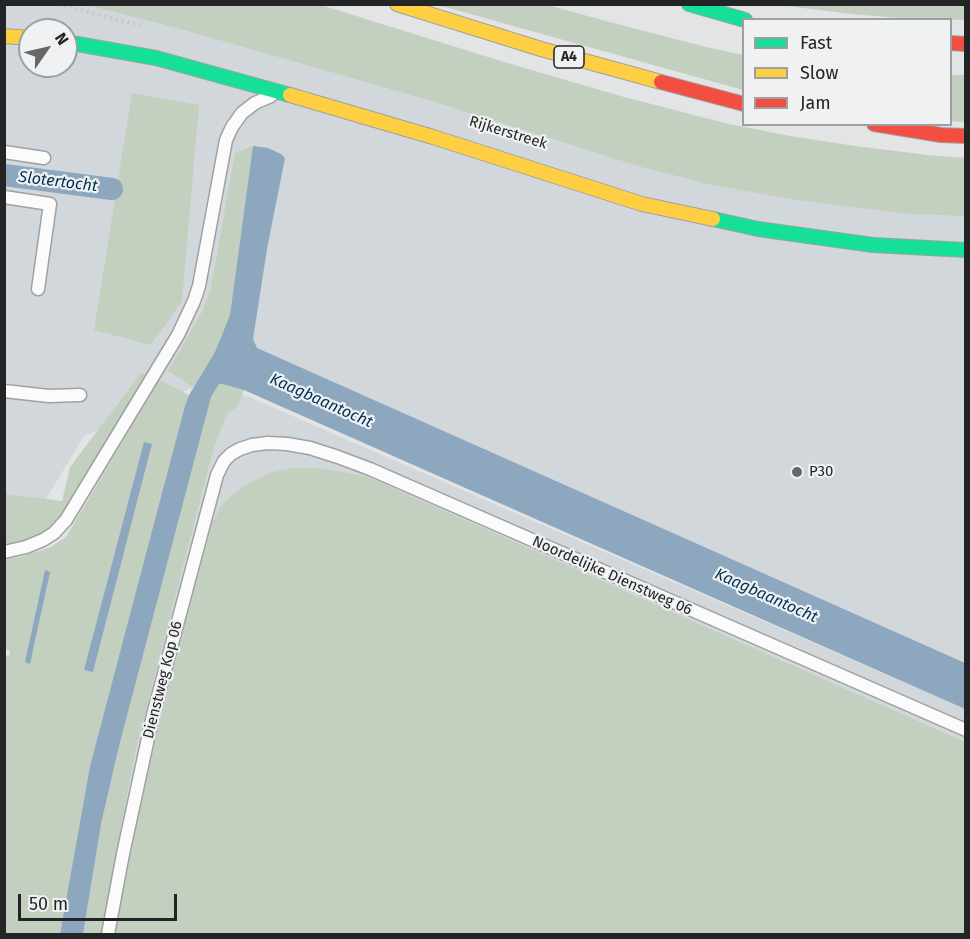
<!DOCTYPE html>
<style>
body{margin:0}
#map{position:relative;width:970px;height:939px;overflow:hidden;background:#e2e4e5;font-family:"Fira Sans",sans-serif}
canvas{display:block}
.frame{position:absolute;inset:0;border:6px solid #232425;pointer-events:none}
.legend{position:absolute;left:742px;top:18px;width:210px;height:108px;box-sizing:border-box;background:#eff1f3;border:2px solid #9d9fa1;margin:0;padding:8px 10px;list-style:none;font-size:18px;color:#232425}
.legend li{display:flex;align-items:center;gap:12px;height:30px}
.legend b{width:30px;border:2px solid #9d9fa1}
.north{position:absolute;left:18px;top:18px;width:60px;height:60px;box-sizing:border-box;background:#eff1f3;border:2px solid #9d9fa1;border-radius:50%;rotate:56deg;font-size:16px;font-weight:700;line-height:24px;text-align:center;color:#232425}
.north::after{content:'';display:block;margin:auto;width:21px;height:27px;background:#666768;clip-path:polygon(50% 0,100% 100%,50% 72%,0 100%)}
.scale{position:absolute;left:18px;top:894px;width:159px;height:27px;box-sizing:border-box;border:3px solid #232425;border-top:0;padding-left:8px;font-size:18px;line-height:21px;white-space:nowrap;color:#232425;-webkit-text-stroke:4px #eff1f3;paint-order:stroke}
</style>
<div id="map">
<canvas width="970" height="939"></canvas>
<div class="frame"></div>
<ul class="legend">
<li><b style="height:8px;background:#16e098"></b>Fast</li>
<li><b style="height:8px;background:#ffcf43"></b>Slow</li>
<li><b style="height:8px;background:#f24e42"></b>Jam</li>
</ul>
<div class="north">N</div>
<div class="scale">50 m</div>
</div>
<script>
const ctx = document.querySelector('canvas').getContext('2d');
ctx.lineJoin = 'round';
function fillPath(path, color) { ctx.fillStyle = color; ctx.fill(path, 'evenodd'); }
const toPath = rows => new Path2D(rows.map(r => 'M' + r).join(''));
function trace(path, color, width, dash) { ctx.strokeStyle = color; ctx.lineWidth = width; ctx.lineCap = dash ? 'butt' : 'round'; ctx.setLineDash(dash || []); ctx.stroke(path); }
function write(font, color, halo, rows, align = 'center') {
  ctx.font = font + ' "Fira Sans",sans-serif'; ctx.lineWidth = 4.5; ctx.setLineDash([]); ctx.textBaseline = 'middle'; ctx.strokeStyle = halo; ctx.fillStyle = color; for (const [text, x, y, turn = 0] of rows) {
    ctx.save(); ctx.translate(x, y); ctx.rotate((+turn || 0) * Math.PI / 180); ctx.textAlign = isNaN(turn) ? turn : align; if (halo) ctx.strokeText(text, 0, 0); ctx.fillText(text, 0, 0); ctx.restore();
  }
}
fillPath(toPath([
 [5,5,166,5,965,185,965,670,258,359,210,380,965,709,965,934,65,934,198,385,84,436,43,504,5,499],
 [30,30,66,30,66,66,30,66]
]), '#d2d7db');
fillPath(toPath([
 [87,5,321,5,504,62,624,97,729,124,790,136,855,146,928,155,965,158,965,216,910,214,796,200,708,184,638,166,432,101,177,28],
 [438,5,548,5,602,20,702,46,743,55,743,90],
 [779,5,965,5,965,20,898,18,851,14],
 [951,75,965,75,965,122,951,121],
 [132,93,199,105,182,301,151,345,94,330],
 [253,146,230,315,215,352,193,387,168,371,203,310,211,287,235,153],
 [154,372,65,516,47,530,29,541,5,548,5,494,62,501,70,467,140,374],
 [159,380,189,395,90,766,60,934,5,934,4,656,8,656,10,654,9,650,5,649,5,559,20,557,51,547,66,537],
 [152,444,93,671,85,670,85,669],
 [219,384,222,384,244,390,237,407,229,412,223,424,214,447,136,748,101,934,83,934,101,824,119,746,211,397],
 [294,468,315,468,332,470,368,477,965,742,965,934,115,934,145,782,167,692,212,523,221,506,231,496,249,483,273,472]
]), '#c4d0bf');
fillPath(toPath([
 [253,146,268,148,281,154,285,158,267,249,253,339,257,348,965,663,965,709,244,390,222,384,219,384,211,397,119,746,101,824,83,934,60,934,90,766,185,406,189,395,215,352,230,315],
 [144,442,152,444,93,672,84,670],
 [45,570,50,572,30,664,25,662]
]), '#8ca7be');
trace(toPath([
 [4,175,112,189]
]), '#8ca7be', 22);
const lane = toPath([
 [4,152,44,158],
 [4,197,50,204,38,289],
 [4,391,49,396,80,395],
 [4,552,26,547,43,540,54,533,66,520,178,335,194,301,199,286,226,140,232,127,242,113,255,103,271,96],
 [108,934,123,854,153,715,217,475,224,461,231,454,240,449,252,445,268,443,287,444,310,448,338,457,370,469,966,730]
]);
const fast = toPath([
 [689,4,745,20],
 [66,42,156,58,290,95],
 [713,219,758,229,873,245,966,250]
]);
const slow = toPath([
 [397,4,541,49,661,82],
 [4,36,30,38],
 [290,95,433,137,642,204,713,219]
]);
const jam = toPath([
 [950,43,966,44],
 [661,82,744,104],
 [874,124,941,135,966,136]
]);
trace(lane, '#9fa1a2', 15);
trace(fast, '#9fa1a2', 16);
trace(slow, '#9fa1a2', 16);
trace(jam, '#9fa1a2', 16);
trace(toPath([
 [58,4,142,26]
]), '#c3c3c4', 4, [1.5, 4.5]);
trace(lane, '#fbfbfb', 12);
trace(fast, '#16e098', 14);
trace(slow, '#ffcf43', 14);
trace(jam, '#f24e42', 14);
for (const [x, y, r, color] of [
 [797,472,6,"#666768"]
]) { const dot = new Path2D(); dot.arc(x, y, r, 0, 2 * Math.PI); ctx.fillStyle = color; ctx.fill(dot); trace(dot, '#eff1f3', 2); }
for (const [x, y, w] of [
 [569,57,30]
]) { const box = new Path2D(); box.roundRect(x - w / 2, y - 11, w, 22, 4.5); ctx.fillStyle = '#eff1f3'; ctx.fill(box); trace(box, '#232425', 1.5); }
write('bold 14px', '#232425', null, [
 ["A4",569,57]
]);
write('15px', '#232425', '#eff1f3', [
 ["Rijkerstreek",508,133,17],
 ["Noordelijke Dienstweg 06",612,576,24],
 ["Dienstweg Kop 06",163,680,-76]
]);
write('15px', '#232425', '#eff1f3', [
 ["P30",809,472]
], 'left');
write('italic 16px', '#013152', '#eff1f3', [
 ["Slotertocht",58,182,7],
 ["Kaagbaantocht",321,401,24],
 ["Kaagbaantocht",766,596,24]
]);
</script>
